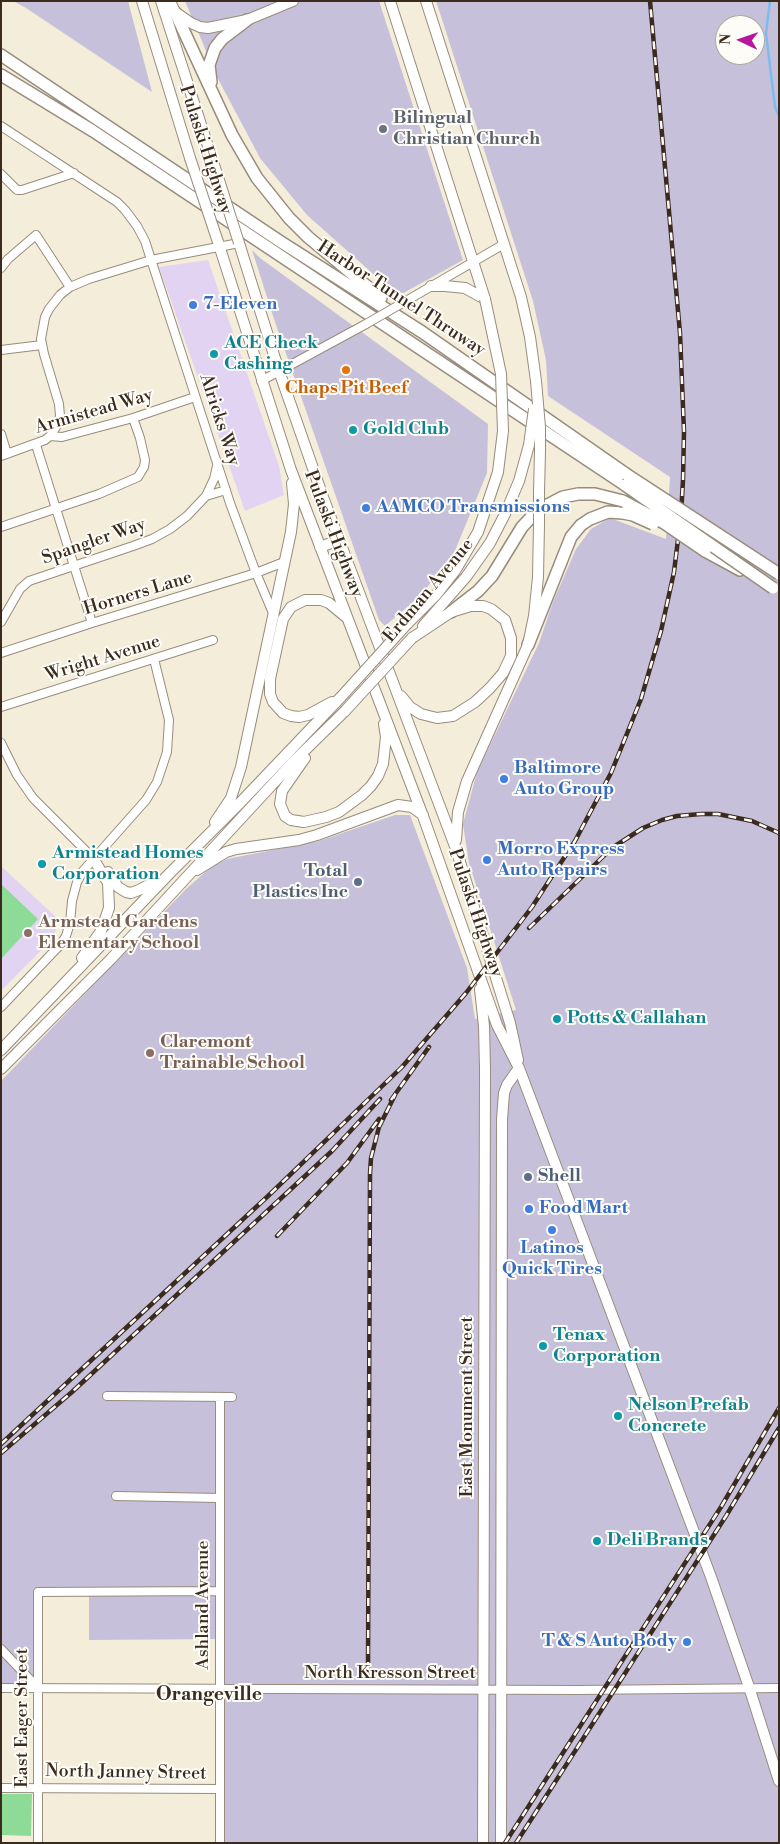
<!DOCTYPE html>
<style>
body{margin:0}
#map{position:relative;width:780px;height:1844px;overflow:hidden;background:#f4edd9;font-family:"Libre Bodoni",serif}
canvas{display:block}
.frame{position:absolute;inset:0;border:2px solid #3b2a1e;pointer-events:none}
.north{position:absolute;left:715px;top:15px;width:50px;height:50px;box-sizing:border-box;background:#fdfcf7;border:1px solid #afa8a0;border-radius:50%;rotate:273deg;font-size:14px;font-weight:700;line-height:20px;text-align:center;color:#3b2a1e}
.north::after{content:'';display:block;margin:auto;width:18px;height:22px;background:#b5179e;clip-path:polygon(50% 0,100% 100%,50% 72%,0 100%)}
</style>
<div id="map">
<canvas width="780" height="1844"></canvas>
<div class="frame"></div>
<div class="north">N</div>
</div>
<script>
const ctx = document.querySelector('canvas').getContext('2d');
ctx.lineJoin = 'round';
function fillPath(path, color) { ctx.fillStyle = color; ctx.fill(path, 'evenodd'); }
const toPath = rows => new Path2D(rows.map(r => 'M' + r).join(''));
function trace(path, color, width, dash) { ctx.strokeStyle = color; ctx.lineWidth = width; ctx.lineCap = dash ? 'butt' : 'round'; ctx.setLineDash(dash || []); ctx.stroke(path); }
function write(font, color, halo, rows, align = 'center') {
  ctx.font = font + ' "Libre Bodoni",serif'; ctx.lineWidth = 4; ctx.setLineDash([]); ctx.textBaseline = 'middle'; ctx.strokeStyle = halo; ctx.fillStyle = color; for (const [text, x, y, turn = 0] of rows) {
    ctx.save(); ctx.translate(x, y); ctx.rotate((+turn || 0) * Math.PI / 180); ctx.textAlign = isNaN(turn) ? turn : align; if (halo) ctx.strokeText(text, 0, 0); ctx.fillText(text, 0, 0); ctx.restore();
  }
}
fillPath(toPath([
 [208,260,279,466,284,495,245,511,159,267],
 [1,866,58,919,57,927,53,938,1,991]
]), '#e3d3f2');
fillPath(toPath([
 [13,1,128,1,152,92,26,8],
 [185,1,379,1,463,260,398,296,307,215,260,158,217,77],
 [436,1,779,1,779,1843,220,1843,221,1639,89,1640,89,1593,38,1593,39,1687,1,1687,1,1081,187,888,211,867,227,859,242,856,319,841,395,815,410,815,467,968,475,1019,516,1010,469,863,463,824,477,772,539,643,553,602,576,549,591,529,610,518,666,539,670,477,548,396,546,360,533,301],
 [725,25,755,25,755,55,725,55],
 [252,250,260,258,488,424,487,473,454,553,421,595,385,626,379,620,275,322]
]), '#c6c0da');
fillPath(toPath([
 [1,884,38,919,1,959],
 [1,1794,32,1794,31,1836,1,1835]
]), '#8eda97');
trace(toPath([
 [770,1,766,33,775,107,779,116]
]), '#7cbdf1', 2.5);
const minor = toPath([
 [1,126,117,202,125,210,137,226,145,241,230,503,256,573,273,613],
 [1,174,17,190,22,190,74,173],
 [1,268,8,259,36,235,70,287],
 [406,301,504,244],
 [1,350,42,345],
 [261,381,366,324],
 [1,434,7,454],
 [50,436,62,437,133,418,195,397],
 [36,445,92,623],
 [1,456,45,440,50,436,58,424,60,416,59,404,44,354,41,339,45,317,49,309,60,295,70,287,89,279,151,260,239,243],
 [206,496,226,490],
 [1,527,99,494,138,477,144,467,145,460,140,438,133,418],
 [1,622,20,589,29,581,133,546,152,539,170,529,187,516,206,496,214,479,217,466],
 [1,653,92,623,256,573,284,562],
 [1,707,213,640],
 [1,743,17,775,33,798,93,858],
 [1,1007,61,944,66,936,70,923,72,901,77,882,83,871,146,800,157,782,167,752,169,720,154,659],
 [107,1396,232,1397],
 [116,1496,220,1498],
 [1,1649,38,1688],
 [1,1688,577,1690,779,1688],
 [1,1788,220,1789],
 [38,1843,38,1592,219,1591],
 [220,1843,220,1397]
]);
const major = toPath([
 [142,1,190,158],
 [161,1,218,177],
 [170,1,175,12,191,23,200,27,208,28,247,20,293,1],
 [390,1,485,299],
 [426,1,521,297,530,337,536,381],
 [218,242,291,470,423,816,497,1025,519,1068,711,1577,749,1687,779,1781],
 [239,243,279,371,323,497,456,849,510,1023,518,1060],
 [431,286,445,286,465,288,485,299],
 [539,492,540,451],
 [320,547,339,540],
 [407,624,436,595,455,571,478,532,498,472,503,431],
 [423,626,466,577,490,543,505,514,519,481,529,445],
 [401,696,410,707,421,714,437,718,453,716,475,702,490,688,503,673,511,656,511,638,505,620,491,609,483,606,471,606,451,612,412,638],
 [332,702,308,715,299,717,291,716,283,713,273,702,270,694,270,679,283,619,291,607,305,600,321,600,329,603,346,617],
 [305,758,282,791,280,804,285,816,291,820,304,822,326,817,339,812,362,795,371,786,378,776,383,764,386,737,384,724],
 [215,822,231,798,241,767,291,532,294,504,292,483],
 [456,840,458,812,467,781,528,645,534,616,538,577,539,524],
 [197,870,226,852,236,849,299,840,317,835,398,805,412,807,423,815],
 [108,872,118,887,126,892,131,893,139,890,158,880],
 [82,958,101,931,109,908,108,883,93,858],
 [480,989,484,1026,485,1068,483,1843],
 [1,1050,168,875,237,806,341,697],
 [1,1069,111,959,294,761,345,711],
 [501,1843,502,1120,504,1093,507,1085,519,1068]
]);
const highway = toPath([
 [175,12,232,135,257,178,289,218,308,237,381,298],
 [1,55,281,242,422,332,626,474],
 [1,75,93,131,625,485],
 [211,82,209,65,215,48,222,39,247,20],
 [705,551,740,570],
 [451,612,478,591,492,576,522,527,538,510,563,497,578,494,595,494,623,501],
 [528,645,571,537,581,525,590,519,608,512,623,513]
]);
trace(minor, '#988c7c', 10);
trace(major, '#988c7c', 12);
trace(highway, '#988c7c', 14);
trace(minor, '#fff', 8);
trace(major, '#fff', 10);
trace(highway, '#fff', 11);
const rail = toPath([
 [529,928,612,848,643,828,662,820,677,816,701,814,718,814,752,821,779,833],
 [391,1100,429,1047],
 [277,1236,347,1163,379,1119],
 [1,1444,267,1197,402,1067,466,993,532,907,575,841,611,773,641,699,661,631,674,572,681,515,683,480,684,432,680,333,650,1],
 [1,1453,72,1392,332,1151,380,1099],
 [368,1670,370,1174,371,1158,379,1127,395,1095],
 [505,1843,721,1507,779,1408],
 [516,1843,726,1516,779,1428]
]);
trace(rail, '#3b2a1e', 4.5);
trace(rail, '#fdfcf7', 2.5, [8]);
const minorBridge = toPath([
 [366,324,406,301]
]);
const majorBridge = toPath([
 [190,158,218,242],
 [218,177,239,243],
 [485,299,501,374,503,431],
 [536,381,540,427,540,451],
 [529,445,534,409],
 [539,524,539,492],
 [341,697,407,624],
 [345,711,412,638]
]);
const highwayBridge = toPath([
 [626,474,779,574],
 [625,485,773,588],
 [623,501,664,523,705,551],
 [623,513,633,515,653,524]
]);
trace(minorBridge, '#988c7c', 10, []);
trace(majorBridge, '#988c7c', 12, []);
trace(highwayBridge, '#988c7c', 14, []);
trace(minorBridge, '#fff', 8);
trace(majorBridge, '#fff', 10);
trace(highwayBridge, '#fff', 11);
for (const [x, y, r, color] of [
 [383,129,5,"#6b7280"],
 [193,305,5,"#3f7fe0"],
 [214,354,5,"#0f9aa8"],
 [346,370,5,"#e8710a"],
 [353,430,5,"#0f9aa8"],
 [366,508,5,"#3f7fe0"],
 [504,779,5,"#3f7fe0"],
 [487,860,5,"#3f7fe0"],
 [42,864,5,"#0f9aa8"],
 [358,882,5,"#5c6f8a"],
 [28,933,5,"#8d6e63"],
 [557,1019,5,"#0f9aa8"],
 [150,1053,5,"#8d6e63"],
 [528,1177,5,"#5c6f8a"],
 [529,1209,5,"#3f7fe0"],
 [552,1230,5,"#3f7fe0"],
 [543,1346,5,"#0f9aa8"],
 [618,1416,5,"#0f9aa8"],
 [597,1541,5,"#0f9aa8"],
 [687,1642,5,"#3f7fe0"]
]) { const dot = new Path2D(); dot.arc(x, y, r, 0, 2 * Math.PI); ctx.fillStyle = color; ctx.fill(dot); trace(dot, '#fdfcf7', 2); }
write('bold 18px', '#5b616d', '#fdfcf7', [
 ["Bilingual",393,119],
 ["Christian Church",393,140]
], 'left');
write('18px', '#3b2a1e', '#fdfcf7', [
 ["Pulaski Highway",205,150,72],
 ["Harbor Tunnel Thruway",401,299,33],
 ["Armistead Way",94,412,-16],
 ["Alricks Way",219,420,72],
 ["Pulaski Highway",333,534,69],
 ["Spangler Way",94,542,-19],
 ["Erdman Avenue",429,591,-50],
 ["Horners Lane",138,594,-17],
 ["Wright Avenue",103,659,-17],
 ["Pulaski Highway",475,913,71],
 ["East Monument Street",468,1407,-90],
 ["Ashland Avenue",204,1605,-90],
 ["North Kresson Street",390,1674],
 ["East Eager Street",23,1718,-90],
 ["North Janney Street",126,1773,1]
]);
write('bold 18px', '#366cbe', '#fdfcf7', [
 ["7-Eleven",203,305],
 ["AAMCO Transmissions",376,508],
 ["Baltimore",514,769],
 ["Auto Group",514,790],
 ["Morro Express",497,850],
 ["Auto Repairs",497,871],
 ["Food Mart",539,1209],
 ["Latinos",552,1249,"center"],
 ["Quick Tires",552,1270,"center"],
 ["T & S Auto Body",677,1642,"right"]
], 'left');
write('bold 18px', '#0d838f', '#fdfcf7', [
 ["ACE Check",224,344],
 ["Cashing",224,365],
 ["Gold Club",363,430],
 ["Armistead Homes",52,854],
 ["Corporation",52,875],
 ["Potts & Callahan",567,1019],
 ["Tenax",553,1336],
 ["Corporation",553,1357],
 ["Nelson Prefab",628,1406],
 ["Concrete",628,1427],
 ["Deli Brands",607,1541]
], 'left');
write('bold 18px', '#c56008', '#fdfcf7', [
 ["Chaps Pit Beef",346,389]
]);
write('bold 18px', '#4e5e75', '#fdfcf7', [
 ["Total",348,872],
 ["Plastics Inc",348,893],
 ["Shell",538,1177,"left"]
], 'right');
write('bold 18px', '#785e54', '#fdfcf7', [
 ["Armstead Gardens",38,923],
 ["Elementary School",38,944],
 ["Claremont",160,1043],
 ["Trainable School",160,1064]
], 'left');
write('bold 19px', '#3b2a1e', '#fdfcf7', [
 ["Orangeville",209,1695]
]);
</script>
